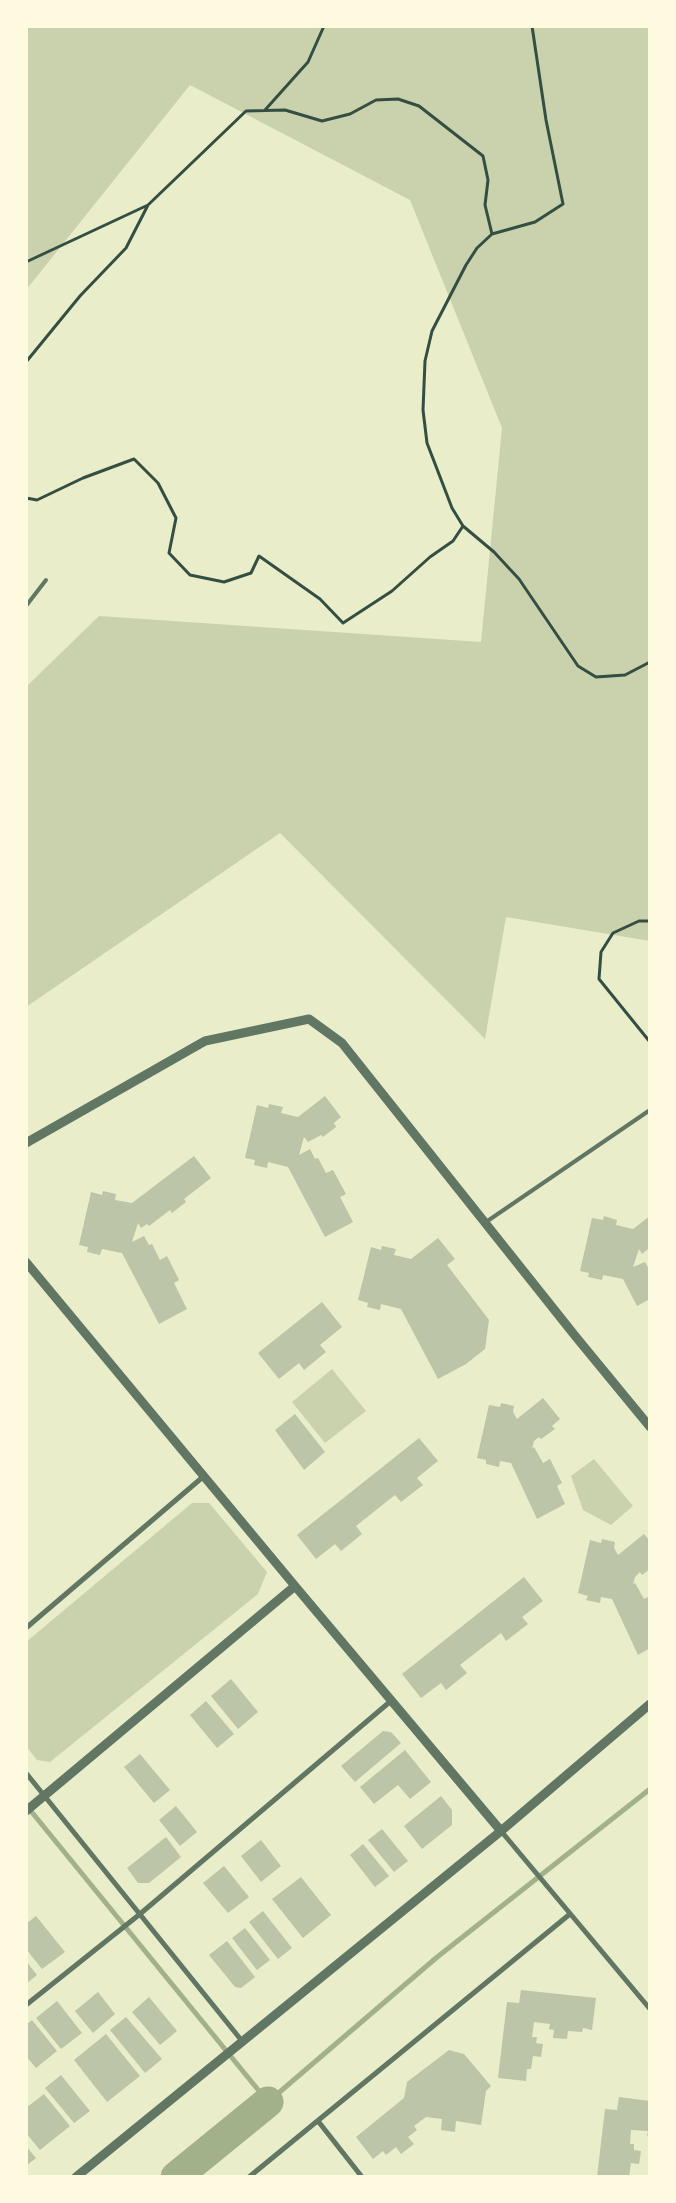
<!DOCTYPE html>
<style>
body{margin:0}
#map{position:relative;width:676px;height:2203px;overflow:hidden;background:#e9edc9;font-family:Quicksand,sans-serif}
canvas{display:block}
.frame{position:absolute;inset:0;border:28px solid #fefae0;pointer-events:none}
</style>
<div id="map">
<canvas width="676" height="2203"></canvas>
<div class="frame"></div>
</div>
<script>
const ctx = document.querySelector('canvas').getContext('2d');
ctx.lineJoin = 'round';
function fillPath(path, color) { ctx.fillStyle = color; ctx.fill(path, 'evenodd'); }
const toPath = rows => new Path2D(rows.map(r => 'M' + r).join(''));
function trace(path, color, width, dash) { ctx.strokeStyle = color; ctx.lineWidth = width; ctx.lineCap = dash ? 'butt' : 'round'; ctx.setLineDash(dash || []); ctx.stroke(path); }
fillPath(toPath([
 [26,26,650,26,650,941,506,917,485,1039,280,833,26,1007,26,687,99,616,481,642,502,428,410,200,190,85,26,290],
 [332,1369,366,1411,325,1443,292,1402],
 [594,1459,633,1506,611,1525,583,1510,571,1476],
 [192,1503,209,1503,267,1572,258,1594,50,1762,37,1760,26,1746,26,1642]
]), '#cad2ad');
trace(toPath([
 [26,1805,268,2102,436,1958,650,1789]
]), '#a3b18a', 5);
trace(toPath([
 [176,2177,268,2102]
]), '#a3b18a', 31);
fillPath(toPath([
 [325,1096,341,1117,334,1123,336,1127,323,1137,321,1135,308,1142,304,1137,299,1155,310,1149,315,1159,318,1158,326,1173,333,1170,346,1194,340,1197,353,1222,325,1237,288,1167,268,1162,267,1168,254,1165,255,1160,245,1158,257,1105,268,1108,269,1104,283,1107,281,1113,298,1117],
 [194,1156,211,1178,184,1199,186,1202,172,1213,170,1210,149,1226,147,1224,141,1228,138,1223,132,1242,144,1236,149,1245,152,1244,160,1260,167,1256,179,1280,174,1283,187,1309,159,1324,122,1253,102,1249,100,1255,87,1252,88,1247,79,1245,91,1192,102,1195,103,1191,116,1194,115,1200,132,1203],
 [604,1216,617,1220,616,1225,633,1229,650,1216,650,1252,648,1249,642,1254,639,1249,633,1267,645,1262,650,1271,650,1299,637,1306,623,1279,603,1275,602,1280,588,1277,589,1273,580,1271,592,1218,603,1220],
 [438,1238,455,1259,447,1265,489,1320,485,1349,466,1364,438,1379,401,1309,381,1304,380,1310,367,1307,368,1303,358,1300,371,1247,381,1250,382,1246,396,1249,394,1255,411,1259],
 [322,1302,342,1327,320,1345,326,1352,304,1370,299,1363,279,1379,258,1353],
 [543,1398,560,1419,552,1426,555,1429,541,1439,539,1437,534,1441,532,1449,534,1447,543,1463,550,1459,562,1483,557,1486,565,1504,537,1519,511,1463,500,1461,499,1467,486,1464,486,1460,477,1458,489,1405,500,1407,501,1403,514,1406,513,1412,517,1419],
 [295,1414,325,1452,304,1470,275,1430],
 [419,1438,438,1461,417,1478,423,1485,401,1502,395,1495,356,1526,362,1534,341,1551,335,1544,316,1559,297,1535],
 [644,1534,650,1541,650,1569,642,1575,640,1572,635,1577,633,1584,635,1583,644,1599,650,1596,650,1648,638,1655,612,1599,601,1597,600,1603,586,1600,588,1596,578,1593,590,1540,601,1543,602,1539,615,1542,614,1548,618,1555],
 [524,1577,543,1601,522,1617,528,1624,506,1641,501,1633,460,1665,467,1673,446,1690,441,1683,421,1698,402,1674],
 [231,1679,258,1712,238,1729,211,1696],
 [206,1701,234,1734,217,1748,190,1715],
 [383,1731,391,1732,401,1743,355,1782,341,1766],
 [405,1750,431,1782,410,1799,398,1785,374,1804,360,1787],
 [140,1754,170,1790,154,1803,124,1767],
 [441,1796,452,1810,452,1825,422,1849,404,1826],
 [176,1806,197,1832,180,1846,159,1820],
 [382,1829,408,1861,394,1872,368,1840],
 [166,1837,181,1857,149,1883,138,1883,127,1868],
 [261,1840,281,1866,261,1882,241,1856],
 [363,1844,389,1876,375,1887,350,1855],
 [224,1866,249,1897,228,1913,203,1883],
 [301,1877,331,1915,303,1938,272,1899],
 [263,1911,292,1948,278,1959,249,1922],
 [36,1916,65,1952,42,1969,26,1949,26,1924],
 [245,1928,270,1960,257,1970,232,1938],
 [227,1941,255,1977,241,1988,235,1987,209,1955],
 [26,1961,37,1975,26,1984],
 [521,1990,596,1998,592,2030,583,2028,582,2032,568,2031,567,2039,553,2038,554,2030,549,2029,550,2024,534,2022,532,2037,537,2037,536,2043,543,2044,541,2057,533,2056,531,2069,527,2069,526,2081,498,2078,507,2002,519,2003],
 [98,1992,115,2014,93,2033,75,2011],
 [149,1997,177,2031,160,2045,132,2012],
 [57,2001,82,2033,61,2049,36,2018],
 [126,2017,162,2059,145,2073,110,2030],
 [32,2020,57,2051,36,2068,26,2056,26,2025],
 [106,2034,140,2076,107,2102,74,2060],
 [449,2050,464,2054,491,2086,486,2091,481,2125,456,2121,455,2132,441,2130,442,2119,426,2117,414,2126,417,2130,408,2137,414,2144,401,2154,396,2147,386,2155,383,2151,373,2159,356,2137,404,2098,407,2082],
 [61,2075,90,2111,74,2123,45,2088],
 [44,2094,70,2126,40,2150,26,2133,26,2108],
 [619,2097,650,2101,650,2136,647,2136,648,2131,631,2130,630,2144,634,2144,634,2150,641,2151,639,2164,631,2163,629,2177,597,2177,605,2109,617,2110],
 [26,2146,36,2158,26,2166]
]), '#bcc5a7');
trace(toPath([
 [265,110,308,62,324,26],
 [492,234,477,248,466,265,432,331,425,361,423,410,427,443,452,508,463,526,494,552,519,579,578,666,596,677,625,675,650,662],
 [26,262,148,205,246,111,285,110,322,121,350,114,376,100,398,99,419,106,483,156,488,180,485,205,492,234,535,222,563,204,546,120,532,26],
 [26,362,80,296,126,248,148,205],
 [26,498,37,500,83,478,134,459,158,483,176,518,169,553,190,575,224,582,251,573,259,556,320,599,343,623,392,591,430,557,453,541,463,526],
 [650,921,639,921,613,933,601,952,599,979,650,1042]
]), '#344e41', 3);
trace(toPath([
 [26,606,46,580],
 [486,1222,650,1110]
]), '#617663', 4);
trace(toPath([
 [26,1628,204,1476],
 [26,1773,242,2041],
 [501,1831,650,2009],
 [26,2005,140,1914,392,1700],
 [318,2121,362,2177],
 [249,2177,570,1914]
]), '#617663', 5);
trace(toPath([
 [26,1143,205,1041,309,1019,342,1043,576,1337,650,1427],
 [26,1262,295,1586,501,1831],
 [26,1811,295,1586],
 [76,2177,501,1831,650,1704]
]), '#617663', 9);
</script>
